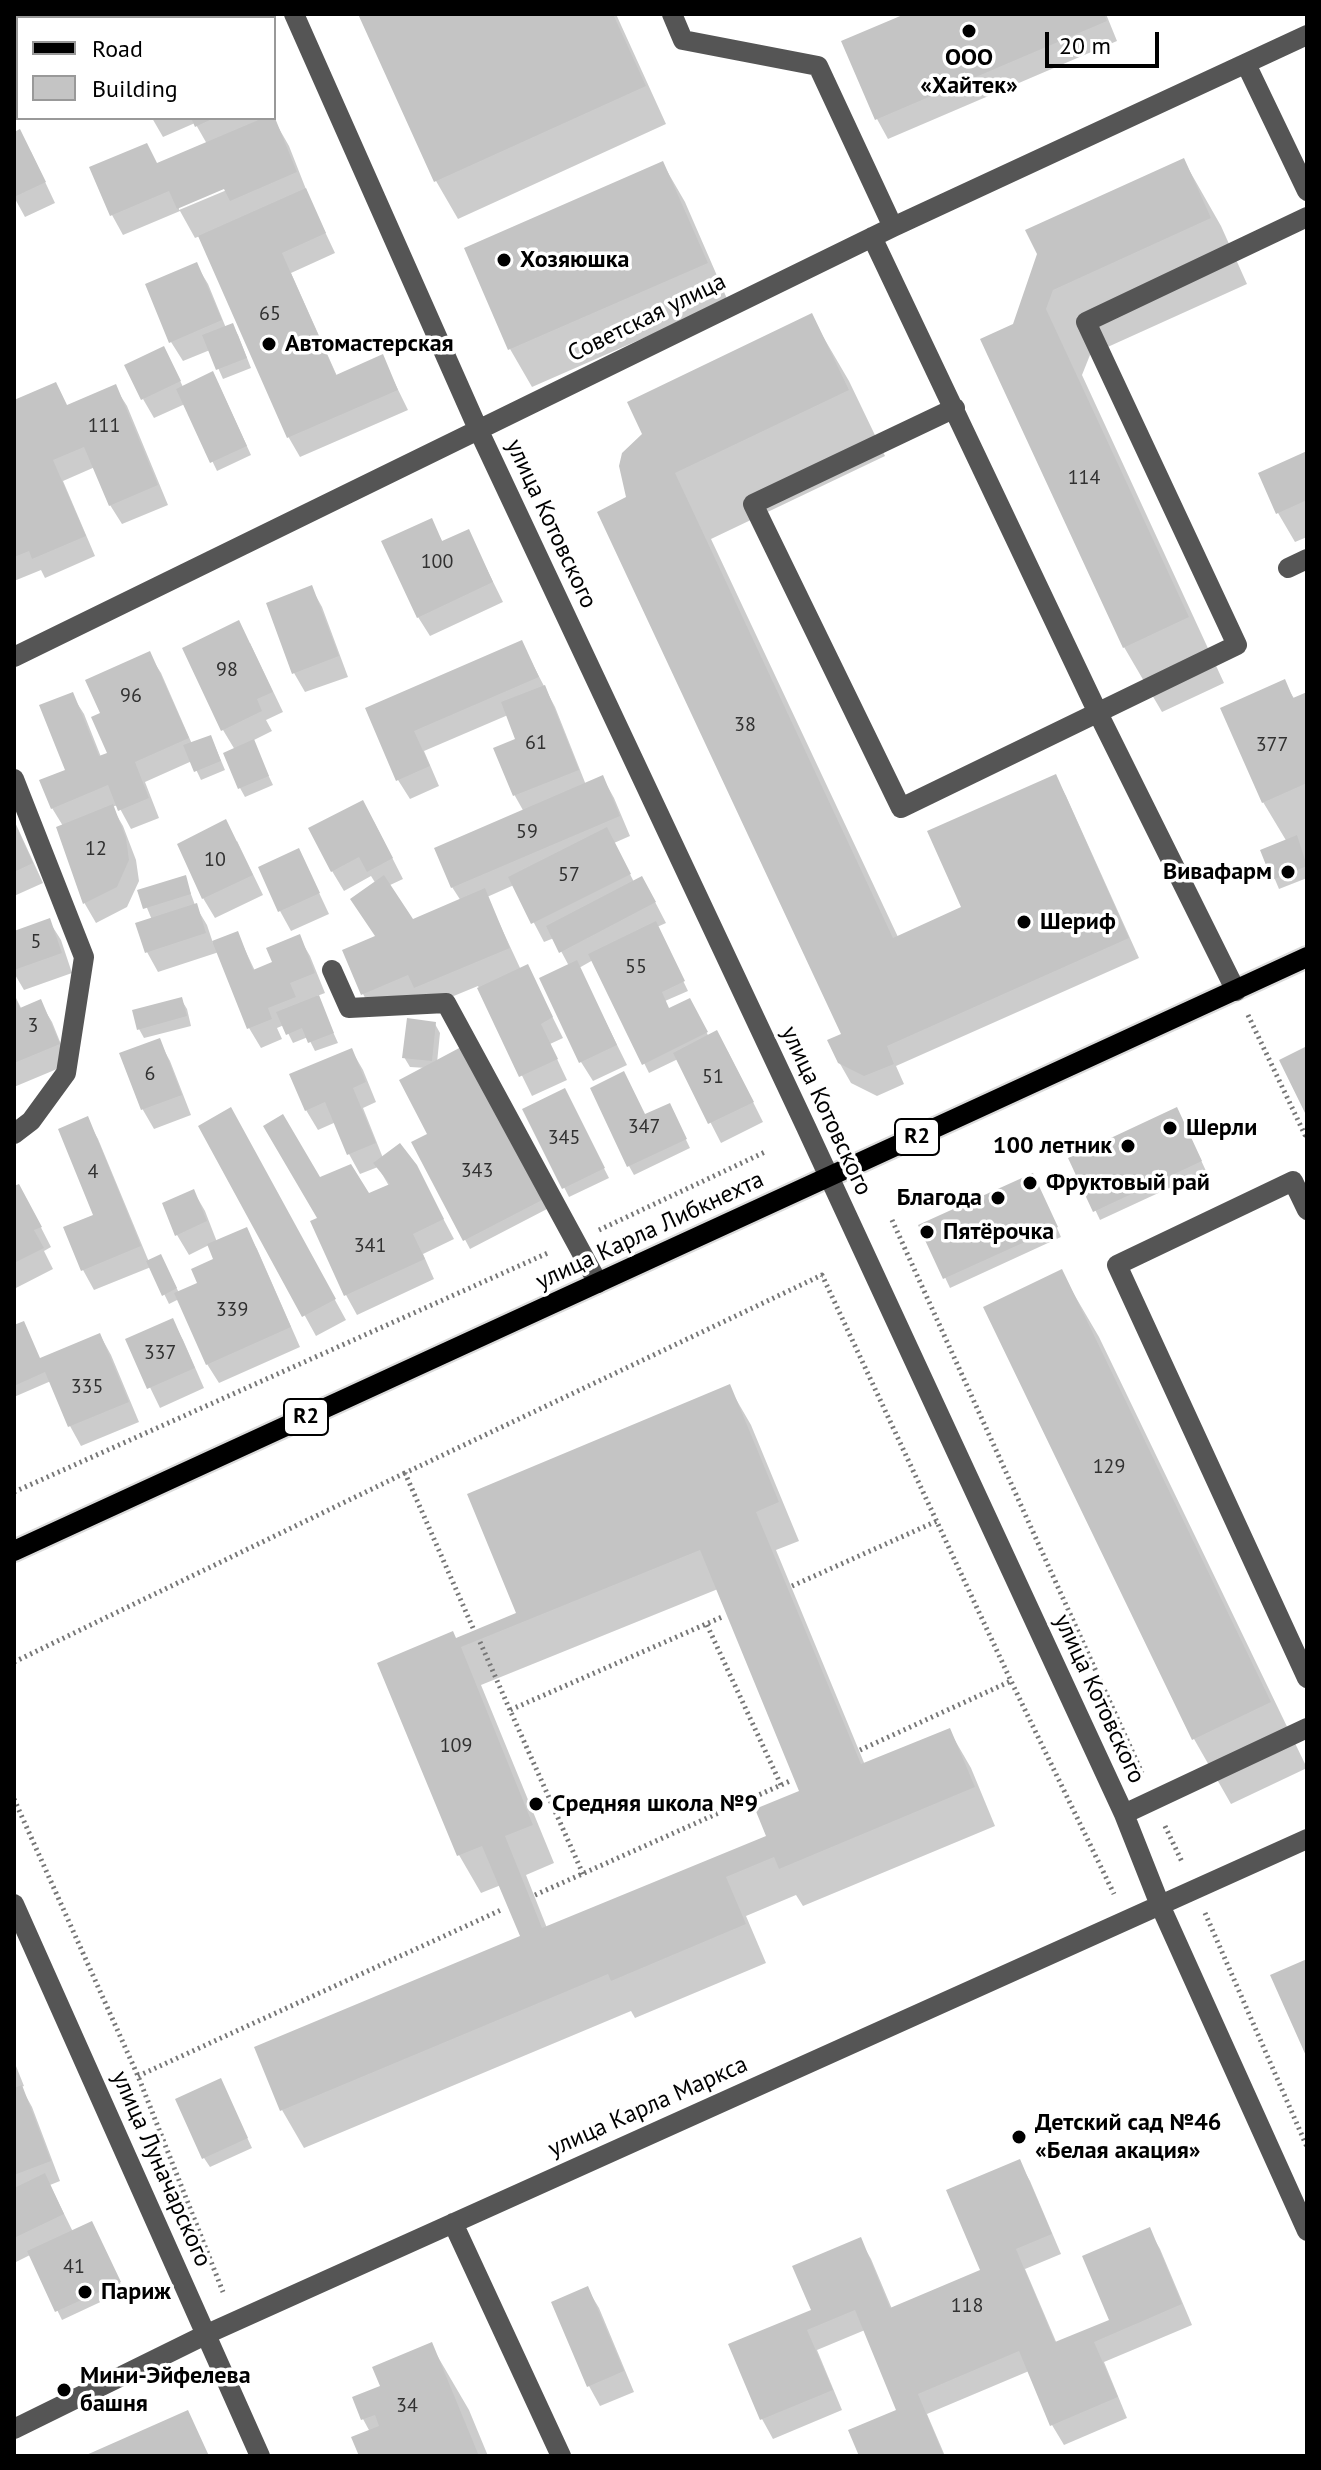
<!DOCTYPE html>
<meta charset="utf-8">
<style>
body{margin:0}
#map{position:relative;width:1321px;height:2470px;overflow:hidden;background:#fff;font-family:"PT Sans",sans-serif}
canvas{display:block}
.frame{position:absolute;inset:0;border:16px solid #000;pointer-events:none}
.legend{position:absolute;left:16px;top:16px;width:260px;height:104px;box-sizing:border-box;background:#fff;border:2px solid #999;margin:0;padding:10px 14px;list-style:none;font-size:24px;color:#000}
.legend li{display:flex;align-items:center;gap:16px;height:40px}
.legend b{width:40px;border:2px solid #999}
.scale{position:absolute;left:1045px;top:32px;width:114px;height:36px;box-sizing:border-box;border:4px solid #000;border-top:0;padding-left:10px;font-size:24px;line-height:28px;white-space:nowrap;color:#000;-webkit-text-stroke:6px #fff;paint-order:stroke}
</style>
<div id="map">
<canvas width="1321" height="2470"></canvas>
<div class="frame"></div>
<ul class="legend">
<li><b style="height:10px;background:#000"></b>Road</li>
<li><b style="height:22px;background:#c4c4c4"></b>Building</li>
</ul>
<div class="scale">20 m</div>
</div>
<script>
const ctx = document.querySelector('canvas').getContext('2d');
ctx.lineJoin = 'round';
function fillPath(path, color) { ctx.fillStyle = color; ctx.fill(path, 'evenodd'); }
const toPath = rows => new Path2D(rows.map(r => 'M' + r).join(''));
function trace(path, color, width, dash) { ctx.strokeStyle = color; ctx.lineWidth = width; ctx.lineCap = dash ? 'butt' : 'round'; ctx.setLineDash(dash || []); ctx.stroke(path); }
function write(font, color, halo, rows, align = 'center') {
  ctx.font = font + ' "PT Sans",sans-serif'; ctx.lineWidth = 7; ctx.setLineDash([]); ctx.textBaseline = 'middle'; ctx.strokeStyle = halo; ctx.fillStyle = color; for (const [text, x, y, turn = 0] of rows) {
    ctx.save(); ctx.translate(x, y); ctx.rotate((+turn || 0) * Math.PI / 180); ctx.textAlign = isNaN(turn) ? turn : align; if (halo) ctx.strokeText(text, 0, 0); ctx.fillText(text, 0, 0); ctx.restore();
  }
}
fillPath(toPath([
 [360,14,616,14,666,124,458,219,436,181],
 [910,14,1106,14,1117,41,888,139,877,119,844,42],
 [152,118,273,118,289,146,311,202,335,253,291,273,337,376,382,357,408,410,300,457,289,438,200,236,195,238,180,211,123,235,112,215,92,168,158,165,207,144,195,123,163,137],
 [233,183,234,187,179,210,179,206],
 [14,135,31,152,55,203,25,217,14,197],
 [1184,161,1221,226,1247,284,1090,355,1082,375,1224,683,1162,712,1124,647,1015,325],
 [663,164,685,202,728,301,532,387,510,349],
 [196,264,208,284,226,328,232,325,238,335,251,368,223,379,210,350,183,361,171,342],
 [811,316,849,381,885,456,711,539,898,937,964,908,1055,776,1066,796,1139,958,896,1066,904,1084,877,1096,851,1083,839,1062,844,1035,628,498],
 [174,368,183,387,218,383,251,455,217,471,185,404,154,418,143,399],
 [115,387,127,406,168,505,122,524,110,505,95,467,63,481,95,556,45,578,41,570,14,581,14,402,67,407],
 [1307,453,1307,537,1295,542,1278,513],
 [431,520,443,543,468,531,503,602,430,636,418,617],
 [311,587,322,607,348,677,305,692,294,673],
 [521,642,555,707,586,785,603,778,614,798,630,836,614,843,634,882,653,898,666,923,657,927,688,991,665,1001,669,1011,689,1000,709,1037,728,1052,763,1122,721,1143,678,1059,649,1073,593,960,579,968,627,1065,593,1081,581,1062,569,966,554,938,544,942,514,885,487,897,521,970,527,966,563,1038,550,1044,567,1080,532,1096,478,986,427,1007,374,1014,363,994,344,951,376,938,376,884,371,876,344,891,332,871,374,822,403,879,388,886,412,922,461,901,452,887,524,812,515,796,496,749,518,740,508,715,424,751,439,786,410,799,398,780,368,709],
 [250,643,283,712,266,720,272,731,252,741,273,785,245,797,240,788,235,750,223,730],
 [149,654,161,673,192,744,211,737,225,770,201,780,192,761,145,782,159,818,131,829,118,805,112,807,123,826,136,860,139,881,127,907,96,923,85,904,59,828,63,826,52,808,67,771,72,695,84,714,101,757,110,754,102,714],
 [1284,682,1295,700,1307,694,1307,878,1279,889,1263,851,1287,842,1263,802],
 [14,820,43,883,14,896],
 [237,841,263,895,215,918,203,898],
 [299,850,329,914,291,931,280,911],
 [185,878,195,905,207,925,213,943,237,933,255,971,274,963,299,937,310,956,325,993,317,996,338,1043,315,1051,308,1037,293,1043,284,1025,277,1028,282,1039,261,1048,249,1028,219,952,158,972,147,952,152,920,140,891],
 [49,921,61,940,72,973,24,990,14,973,14,933],
 [14,994,22,1010,40,1002,52,1022,69,1064,14,1087],
 [181,999,187,1009,191,1026,144,1038,139,1029],
 [435,1024,440,1033,437,1063,463,1049,547,1209,470,1249,414,1143,430,1135,426,1068,410,1067,404,1057],
 [159,1041,170,1061,191,1115,154,1129,143,1110,122,1054],
 [352,1051,363,1070,376,1102,363,1108,383,1158,427,1188,454,1239,423,1254,434,1279,357,1315,346,1295,319,1219,319,1180,368,1196,389,1186,378,1167,360,1174,349,1154,336,1122,318,1130,306,1110],
 [569,1100,609,1178,569,1197,525,1110],
 [674,1115,690,1148,634,1175,629,1166,645,1117],
 [87,1119,98,1139,149,1262,166,1266,179,1293,200,1284,216,1260,209,1245,189,1255,177,1235,164,1204,194,1192,205,1211,217,1242,246,1230,257,1249,300,1347,219,1383,207,1364,179,1299,169,1304,151,1267,94,1290,83,1270,95,1216],
 [1182,1119,1206,1171,1100,1220,1071,1159],
 [201,1127,241,1129,346,1320,316,1336],
 [1038,1185,1061,1237,950,1288,921,1226],
 [14,1189,30,1206,51,1247,44,1251,53,1269,14,1289],
 [1061,1272,1099,1337,1307,1768,1231,1804,1194,1739],
 [172,1320,183,1340,204,1388,160,1408,127,1340],
 [14,1327,40,1360,100,1335,111,1355,139,1422,81,1446,70,1426,51,1381,14,1397],
 [729,1387,751,1425,799,1541,776,1550,865,1765,949,1730,971,1768,995,1826,803,1906,796,1895,746,1916,766,1963,635,2018,631,2011,304,2148,282,2110,522,1937,501,1885,481,1893,459,1855,456,1640,519,1614],
 [718,1589,801,1792,768,1837,547,1928,526,1875,554,1863,481,1685],
 [14,2061,24,2086,21,2087,32,2107,60,2181,50,2185,73,2232,97,2233,124,2291,62,2320,30,2255,14,2263],
 [225,2090,252,2148,210,2167,204,2158],
 [1019,2162,1030,2181,1061,2254,1025,2269,1057,2344,1111,2321,1149,2230,1160,2249,1192,2325,1104,2362,1127,2418,1064,2445,1052,2425,1029,2371,927,2414,945,2456,861,2456,899,2411,865,2330,817,2350,842,2410,773,2439,762,2419,731,2346,814,2311,860,2240,871,2259,892,2309,982,2271],
 [587,2288,599,2308,634,2392,600,2406,589,2386,554,2303],
 [431,2345,469,2410,488,2456,361,2456,370,2432,363,2419,383,2387]
]), '#0003');
fillPath(toPath([
 [73,14,175,14,176,18,64,18],
 [358,14,613,14,646,86,434,182],
 [905,14,1104,14,1107,21,875,120,841,41],
 [191,118,214,118,195,127],
 [263,118,275,118,297,172,230,201,224,189,177,209,169,191,110,216,89,167,147,143,157,163],
 [20,129,46,182,14,197,14,132],
 [1184,158,1211,218,1053,290,1046,309,1189,617,1123,648,980,339,1013,324,1037,254,1025,230],
 [663,161,708,263,508,350,464,248],
 [306,188,326,233,282,253,336,375,383,354,398,390,287,438,198,236],
 [197,262,222,320,169,343,145,284],
 [812,313,849,390,675,473,893,938,961,907,927,831,1056,774,1129,938,887,1046,894,1064,864,1076,838,1063,827,1040,841,1034,597,512,626,497,619,466,622,453,642,434,627,402],
 [233,323,247,358,216,370,202,335],
 [164,346,181,381,141,400,124,365],
 [213,371,247,446,210,463,176,389],
 [56,382,67,405,116,384,158,485,109,506,84,447,53,460,86,536,32,559,29,551,14,557,14,400],
 [1307,451,1307,500,1276,514,1258,473],
 [432,518,442,541,469,529,493,582,417,618,381,541],
 [312,585,339,656,292,674,266,603],
 [239,620,273,692,257,699,262,711,221,731,182,648],
 [522,640,539,677,414,731,430,766,396,781,365,708],
 [150,651,189,738,135,762,149,798,118,811,108,785,51,809,39,780,65,770,39,705,73,692,99,756,107,753,91,717,100,713,85,680],
 [1285,679,1293,698,1307,692,1307,783,1262,803,1220,708],
 [545,685,579,770,513,796,493,748,515,739,501,702],
 [211,735,221,761,194,772,183,745],
 [254,739,269,776,238,789,223,753],
 [603,775,620,816,451,888,434,848],
 [363,800,393,858,367,872,359,857,331,872,308,828],
 [113,804,126,838,129,860,117,887,83,904,56,827],
 [226,819,253,875,202,899,177,844],
 [14,821,33,863,14,872],
 [607,827,631,874,531,924,508,877],
 [1297,835,1307,866,1272,880,1260,850],
 [299,848,320,893,278,912,258,867],
 [186,875,191,894,143,909,137,890],
 [384,875,413,919,485,888,510,948,414,988,408,975,361,995,342,950,375,936,350,899],
 [642,876,656,902,559,953,546,926],
 [197,903,206,933,145,953,135,923],
 [50,918,62,953,14,970,14,931],
 [656,921,685,981,662,992,669,1008,690,998,708,1032,642,1065,588,954],
 [238,931,253,970,272,962,266,948,300,934,315,973,290,983,296,997,268,1008,272,1019,247,1029,212,941],
 [577,960,617,1045,579,1063,539,978],
 [528,964,553,1017,541,1024,558,1059,519,1077,477,988],
 [14,995,20,1008,41,999,60,1044,14,1063],
 [319,995,334,1033,308,1043,302,1028,286,1035,276,1012],
 [182,997,187,1016,137,1030,132,1010],
 [407,1018,436,1022,432,1061,402,1058],
 [717,1030,754,1102,708,1124,673,1053],
 [160,1038,182,1095,141,1110,119,1053],
 [463,1046,544,1199,463,1241,411,1142,427,1134,399,1080],
 [1307,1046,1307,1117,1279,1060],
 [352,1048,366,1082,353,1088,376,1143,347,1155,325,1102,305,1111,289,1074],
 [624,1071,645,1114,670,1103,687,1139,627,1167,590,1088],
 [565,1088,605,1168,562,1189,522,1109],
 [231,1107,336,1299,302,1317,198,1126],
 [1177,1107,1202,1161,1093,1212,1068,1158],
 [283,1114,320,1177,351,1164,369,1193,390,1184,373,1163,400,1143,417,1165,444,1219,413,1234,425,1259,344,1296,310,1221,317,1218,263,1126],
 [88,1116,141,1246,81,1271,63,1227,93,1215,58,1129],
 [1033,1173,1058,1227,943,1279,918,1225],
 [19,1184,42,1227,34,1230,44,1248,14,1263,14,1186],
 [194,1189,207,1221,175,1236,162,1203],
 [247,1227,291,1327,206,1365,174,1293,197,1283,191,1269,213,1259,207,1244],
 [161,1254,177,1288,162,1296,146,1261],
 [1062,1269,1271,1702,1192,1740,983,1307],
 [173,1318,195,1368,147,1389,125,1339],
 [24,1321,40,1358,100,1333,129,1402,68,1427,45,1372,14,1386,14,1325],
 [730,1384,779,1502,756,1512,861,1764,950,1728,975,1787,779,1869,774,1857,726,1877,746,1924,611,1981,608,1974,280,2111,254,2047,520,1936,482,1846,457,1856,377,1663,453,1631,456,1638,516,1613,467,1494],
 [700,1550,799,1791,755,1809,766,1836,542,1928,505,1836,533,1825,461,1647],
 [1307,1959,1307,2058,1270,1975],
 [221,2078,248,2138,202,2159,175,2099],
 [22,2085,51,2161,14,2175,14,2088],
 [1020,2159,1052,2234,1016,2249,1055,2342,1109,2320,1082,2256,1150,2227,1182,2304,1094,2342,1118,2397,1050,2426,1019,2351,918,2394,944,2456,859,2456,848,2430,896,2410,855,2310,807,2330,833,2390,760,2420,728,2344,811,2310,792,2266,861,2237,890,2308,980,2270,946,2190],
 [45,2173,64,2214,14,2238,14,2188],
 [92,2221,121,2282,55,2312,27,2251],
 [588,2286,624,2371,587,2387,551,2302],
 [432,2342,479,2456,359,2456,351,2437,379,2426,375,2415,361,2420,352,2397,380,2386,372,2367],
 [188,2410,209,2456,84,2456]
]), '#c4c4c4');
const major = toPath([
 [14,1551,1307,957]
]);
trace(major, '#dbdbdb', 24);
trace(toPath([
 [1248,1015,1305,1135,1307,1135],
 [892,1220,1142,1773],
 [599,1230,765,1152],
 [14,1492,550,1252],
 [792,1586,937,1521],
 [707,1625,781,1785],
 [473,1628,405,1473,822,1275,1011,1681,1114,1894],
 [480,1642,510,1710],
 [14,1662,405,1473],
 [860,1750,1011,1681],
 [14,1799,138,2076,223,2292],
 [1165,1826,1183,1864],
 [583,1874,510,1710,722,1617],
 [535,1895,790,1781],
 [1205,1913,1307,2147],
 [138,2076,501,1910]
]), '#777', 5, [2, 4]);
trace(toPath([
 [294,14,478,429,806,1127,1124,1814,1160,1905,1307,2231],
 [672,14,683,40,818,66,893,227],
 [1246,64,1307,191],
 [872,237,1098,713,1236,991],
 [955,408,753,504,901,808,1237,645,1086,322,1307,217],
 [1288,568,1307,559],
 [14,657,893,227,1307,35],
 [14,779,84,957,66,1073,31,1121,14,1134],
 [332,970,349,1008,446,1003,598,1283],
 [1307,1210,1293,1181,1117,1265,1307,1678],
 [1124,1814,1307,1728],
 [14,1904,260,2456],
 [453,2223,561,2456],
 [14,2429,207,2334,1307,1839]
]), '#555', 20);
trace(major, '#000', 20);
for (const [x, y, r, color] of [
 [969,31,8,"#000"],
 [504,260,8,"#000"],
 [269,344,8,"#000"],
 [1288,872,8,"#000"],
 [1024,922,8,"#000"],
 [1170,1128,8,"#000"],
 [1128,1146,8,"#000"],
 [1030,1183,8,"#000"],
 [998,1198,8,"#000"],
 [927,1232,8,"#000"],
 [536,1804,8,"#000"],
 [1019,2137,8,"#000"],
 [85,2292,8,"#000"],
 [64,2390,8,"#000"]
]) { const dot = new Path2D(); dot.arc(x, y, r, 0, 2 * Math.PI); ctx.fillStyle = color; ctx.fill(dot); trace(dot, '#fff', 3); }
write('20px', '#313131', null, [
 ["65",270,314],
 ["111",104,426],
 ["114",1084,478],
 ["100",437,562],
 ["98",227,670],
 ["96",131,696],
 ["38",745,725],
 ["61",536,743],
 ["377",1272,745],
 ["59",527,832],
 ["12",96,849],
 ["10",215,860],
 ["57",569,875],
 ["5",36,942],
 ["55",636,967],
 ["3",33,1026],
 ["6",150,1074],
 ["51",713,1077],
 ["347",644,1127],
 ["345",564,1138],
 ["343",477,1171],
 ["4",93,1172],
 ["341",370,1246],
 ["339",232,1310],
 ["337",160,1353],
 ["335",87,1387],
 ["129",1109,1467],
 ["109",456,1746],
 ["41",74,2267],
 ["118",967,2306],
 ["34",407,2406]
]);
for (const [x, y, w] of [
 [917,1137,44],
 [306,1417,44]
]) { const box = new Path2D(); box.roundRect(x - w / 2, y - 18, w, 36, 6); ctx.fillStyle = '#fff'; ctx.fill(box); trace(box, '#000', 2); }
write('bold 22px', '#000', null, [
 ["R2",917,1137],
 ["R2",306,1417]
]);
write('bold 24px', '#000', '#fff', [
 ["ООО",969,58,"center"],
 ["«Хайтек»",969,86,"center"],
 ["Хозяюшка",520,260],
 ["Автомастерская",285,344],
 ["Вивафарм",1272,872,"right"],
 ["Шериф",1040,922],
 ["Шерли",1186,1128],
 ["100 летник",1112,1146,"right"],
 ["Фруктовый рай",1046,1183],
 ["Благода",982,1198,"right"],
 ["Пятёрочка",943,1232],
 ["Средняя школа №9",552,1804],
 ["Детский сад №46",1035,2123],
 ["«Белая акация»",1035,2151],
 ["Париж",101,2292],
 ["Мини-Эйфелева",80,2376],
 ["башня",80,2404]
], 'left');
write('24px', '#000', '#fff', [
 ["Советская улица",647,318,-26],
 ["улица Котовского",551,524,65],
 ["улица Котовского",826,1111,65],
 ["улица Карла Либкнехта",650,1231,-25],
 ["улица Котовского",1099,1699,65],
 ["улица Карла Маркса",648,2107,-24],
 ["улица Луначарского",161,2169,66]
]);
</script>
